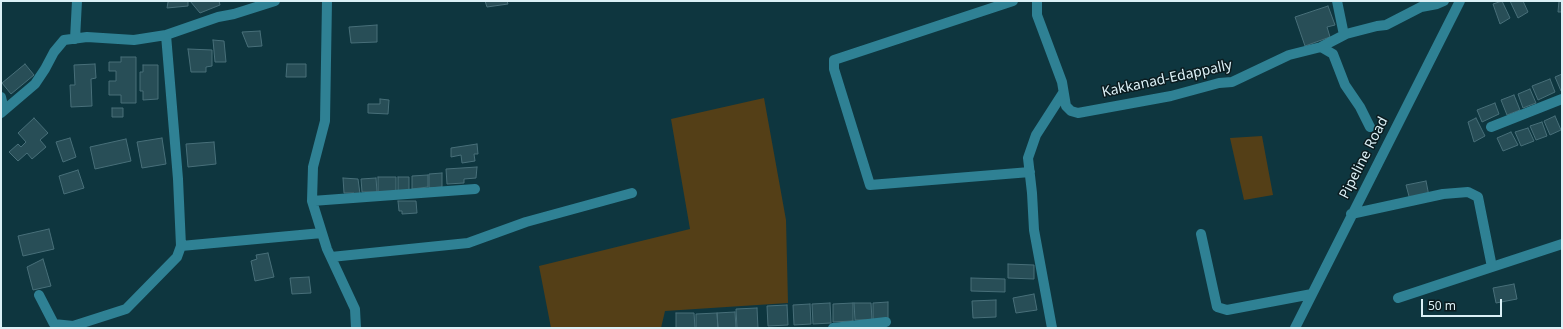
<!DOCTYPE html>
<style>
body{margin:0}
#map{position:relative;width:1563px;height:329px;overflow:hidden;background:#0e363f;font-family:"Noto Sans",sans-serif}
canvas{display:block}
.frame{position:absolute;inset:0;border:2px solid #dbf0f6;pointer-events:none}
.scale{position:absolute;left:1421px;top:299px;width:81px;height:18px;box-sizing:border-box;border:2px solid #dbf0f6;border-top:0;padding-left:5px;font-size:12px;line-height:14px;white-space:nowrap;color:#dbf0f6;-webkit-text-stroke:3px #0b1b1f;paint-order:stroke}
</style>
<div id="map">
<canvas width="1563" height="329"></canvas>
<div class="frame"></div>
<div class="scale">50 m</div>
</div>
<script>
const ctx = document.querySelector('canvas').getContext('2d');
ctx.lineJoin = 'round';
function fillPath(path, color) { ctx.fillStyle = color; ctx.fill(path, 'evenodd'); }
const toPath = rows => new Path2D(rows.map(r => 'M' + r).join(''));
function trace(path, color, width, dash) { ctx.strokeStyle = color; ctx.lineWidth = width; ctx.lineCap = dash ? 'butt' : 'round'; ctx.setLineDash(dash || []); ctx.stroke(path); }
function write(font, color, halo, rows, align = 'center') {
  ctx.font = font + ' "Noto Sans",sans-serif'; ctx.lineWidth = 3; ctx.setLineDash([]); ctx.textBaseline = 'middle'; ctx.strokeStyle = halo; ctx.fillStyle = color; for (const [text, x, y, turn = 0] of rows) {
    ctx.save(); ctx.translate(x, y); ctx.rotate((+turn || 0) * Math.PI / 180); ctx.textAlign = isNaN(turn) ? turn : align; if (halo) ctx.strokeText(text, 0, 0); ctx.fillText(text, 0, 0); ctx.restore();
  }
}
fillPath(toPath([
 [764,98,786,220,788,303,665,311,661,328,551,328,539,266,690,229,671,119],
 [1262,136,1273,195,1244,200,1230,138]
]), '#543f17');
const building = toPath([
 [171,1,188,1,188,6,167,8,168,2,171,1],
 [190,1,219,1,220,5,200,13,190,1],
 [485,1,507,1,508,4,487,7,485,1],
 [1502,1,1510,18,1500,24,1493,4,1502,1],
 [1510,1,1523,1,1528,12,1518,18,1510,1],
 [1559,1,1562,1,1562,12,1558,12,1559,1],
 [1328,6,1335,25,1327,27,1330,37,1305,46,1295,17,1328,6],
 [377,25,377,42,351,43,349,27,377,25],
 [260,31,262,46,248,47,242,32,260,31],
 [213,40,224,41,226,62,215,62,213,40],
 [188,49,212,50,212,66,206,67,206,72,191,72,188,49],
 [121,57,136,57,136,103,121,103,121,95,109,95,109,81,116,81,116,71,109,71,109,62,121,62,121,57],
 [25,64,34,75,11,94,2,83,25,64],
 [95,64,96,78,91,79,92,106,71,107,70,85,75,85,74,65,95,64],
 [287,64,306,64,306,77,286,77,287,64],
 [143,65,158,65,158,99,143,100,143,91,140,91,140,72,143,72,143,65],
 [1562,74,1562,91,1561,91,1555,77,1562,74],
 [1550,79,1555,92,1538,100,1532,86,1550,79],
 [1530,89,1536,103,1523,108,1518,94,1530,89],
 [1514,95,1520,110,1507,115,1501,100,1514,95],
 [380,99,389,100,388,114,368,113,368,104,380,104,380,99],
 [1495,103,1499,114,1482,122,1477,110,1495,103],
 [112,108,123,108,123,117,112,117,112,108],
 [1555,116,1561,130,1550,135,1544,121,1555,116],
 [34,118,48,133,40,140,46,147,32,159,27,153,18,161,9,152,18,144,21,147,26,142,18,133,34,118],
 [1476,118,1485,136,1474,142,1468,122,1476,118],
 [1542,122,1547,136,1536,140,1530,126,1542,122],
 [1528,128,1534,141,1521,146,1515,132,1528,128],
 [1511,132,1518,145,1503,151,1497,138,1511,132],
 [70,138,76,157,63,162,56,142,70,138],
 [162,138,166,164,142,168,137,142,162,138],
 [126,139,131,161,95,169,90,147,126,139],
 [214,142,216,164,188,167,186,144,214,142],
 [477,144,478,154,474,154,475,161,462,163,461,155,451,157,451,148,477,144],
 [477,167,476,178,464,179,464,183,447,184,446,169,477,167],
 [78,170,84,188,64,194,59,176,78,170],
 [442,173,442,187,429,188,429,174,442,173],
 [428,175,428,187,412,189,412,176,428,175],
 [378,177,396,177,396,192,378,193,378,177],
 [398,177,409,177,409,190,398,191,398,177],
 [343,178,358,179,360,194,354,194,354,193,344,193,343,178],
 [376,178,377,192,362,192,361,179,376,178],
 [1426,181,1429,196,1410,200,1406,185,1426,181],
 [398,201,416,201,417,213,402,214,402,211,399,211,398,201],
 [49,229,54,249,23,256,18,236,49,229],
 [268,253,274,277,255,281,251,261,257,259,256,255,268,253],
 [43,259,51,286,33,290,27,267,43,259],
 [1008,264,1034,265,1034,279,1008,278,1008,264],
 [309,277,311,293,292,294,290,278,309,277],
 [971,278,1005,279,1005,292,971,291,971,278],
 [1514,284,1517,299,1496,303,1493,288,1514,284],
 [1034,294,1037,310,1016,313,1013,298,1034,294],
 [996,300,996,317,973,318,972,301,996,300],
 [888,302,888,320,873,320,873,303,888,302],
 [830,303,831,323,813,324,812,304,830,303],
 [853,303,853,321,833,322,833,304,853,303],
 [854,303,871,303,872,320,855,320,854,303],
 [810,304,811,324,794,325,793,305,810,304],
 [787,305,788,325,768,326,767,306,787,305],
 [757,308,758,328,737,328,736,309,757,308],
 [735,312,736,328,718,328,717,313,735,312],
 [676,313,694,313,695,328,676,328,676,313],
 [717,313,718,328,696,328,696,314,717,313]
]);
fillPath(building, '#284e57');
trace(building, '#486f79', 1);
trace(toPath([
 [327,1,325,121,313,167,312,201,327,249,355,309,356,328],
 [1013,1,834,60,834,69,870,185,1030,172],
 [1037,1,1037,15,1062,82,1066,106,1071,111,1078,113,1171,96,1219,83,1232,82,1289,55,1321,47,1346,34,1377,26,1386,25,1421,7,1437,4,1444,1],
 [1337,1,1344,35],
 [75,39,77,1],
 [1321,47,1333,54,1345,85,1360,107,1370,127],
 [1,97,4,110],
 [1,113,35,84,45,69,54,52,64,40,87,37,134,40,166,35,218,17,234,14,275,1],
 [1491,127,1562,99],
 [312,201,475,189],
 [1351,214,1443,194,1468,192,1478,197,1492,267,1562,244],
 [1201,234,1217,307,1227,310,1312,294],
 [181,246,322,233],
 [331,257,468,243,526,222,632,193],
 [39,295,54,324,73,326,126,309,177,257,181,246,178,179,166,35],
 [1398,298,1492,267],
 [833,328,886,322],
 [1052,328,1034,230,1032,193,1028,158,1036,135,1063,93],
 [1295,328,1460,1]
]), '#2f8194', 10);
write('14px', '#dbf0f6', '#0b1b1f', [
 ["Kakkanad-Edappally",1167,79,-12],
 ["Pipeline Road",1364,158,-63]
]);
</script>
